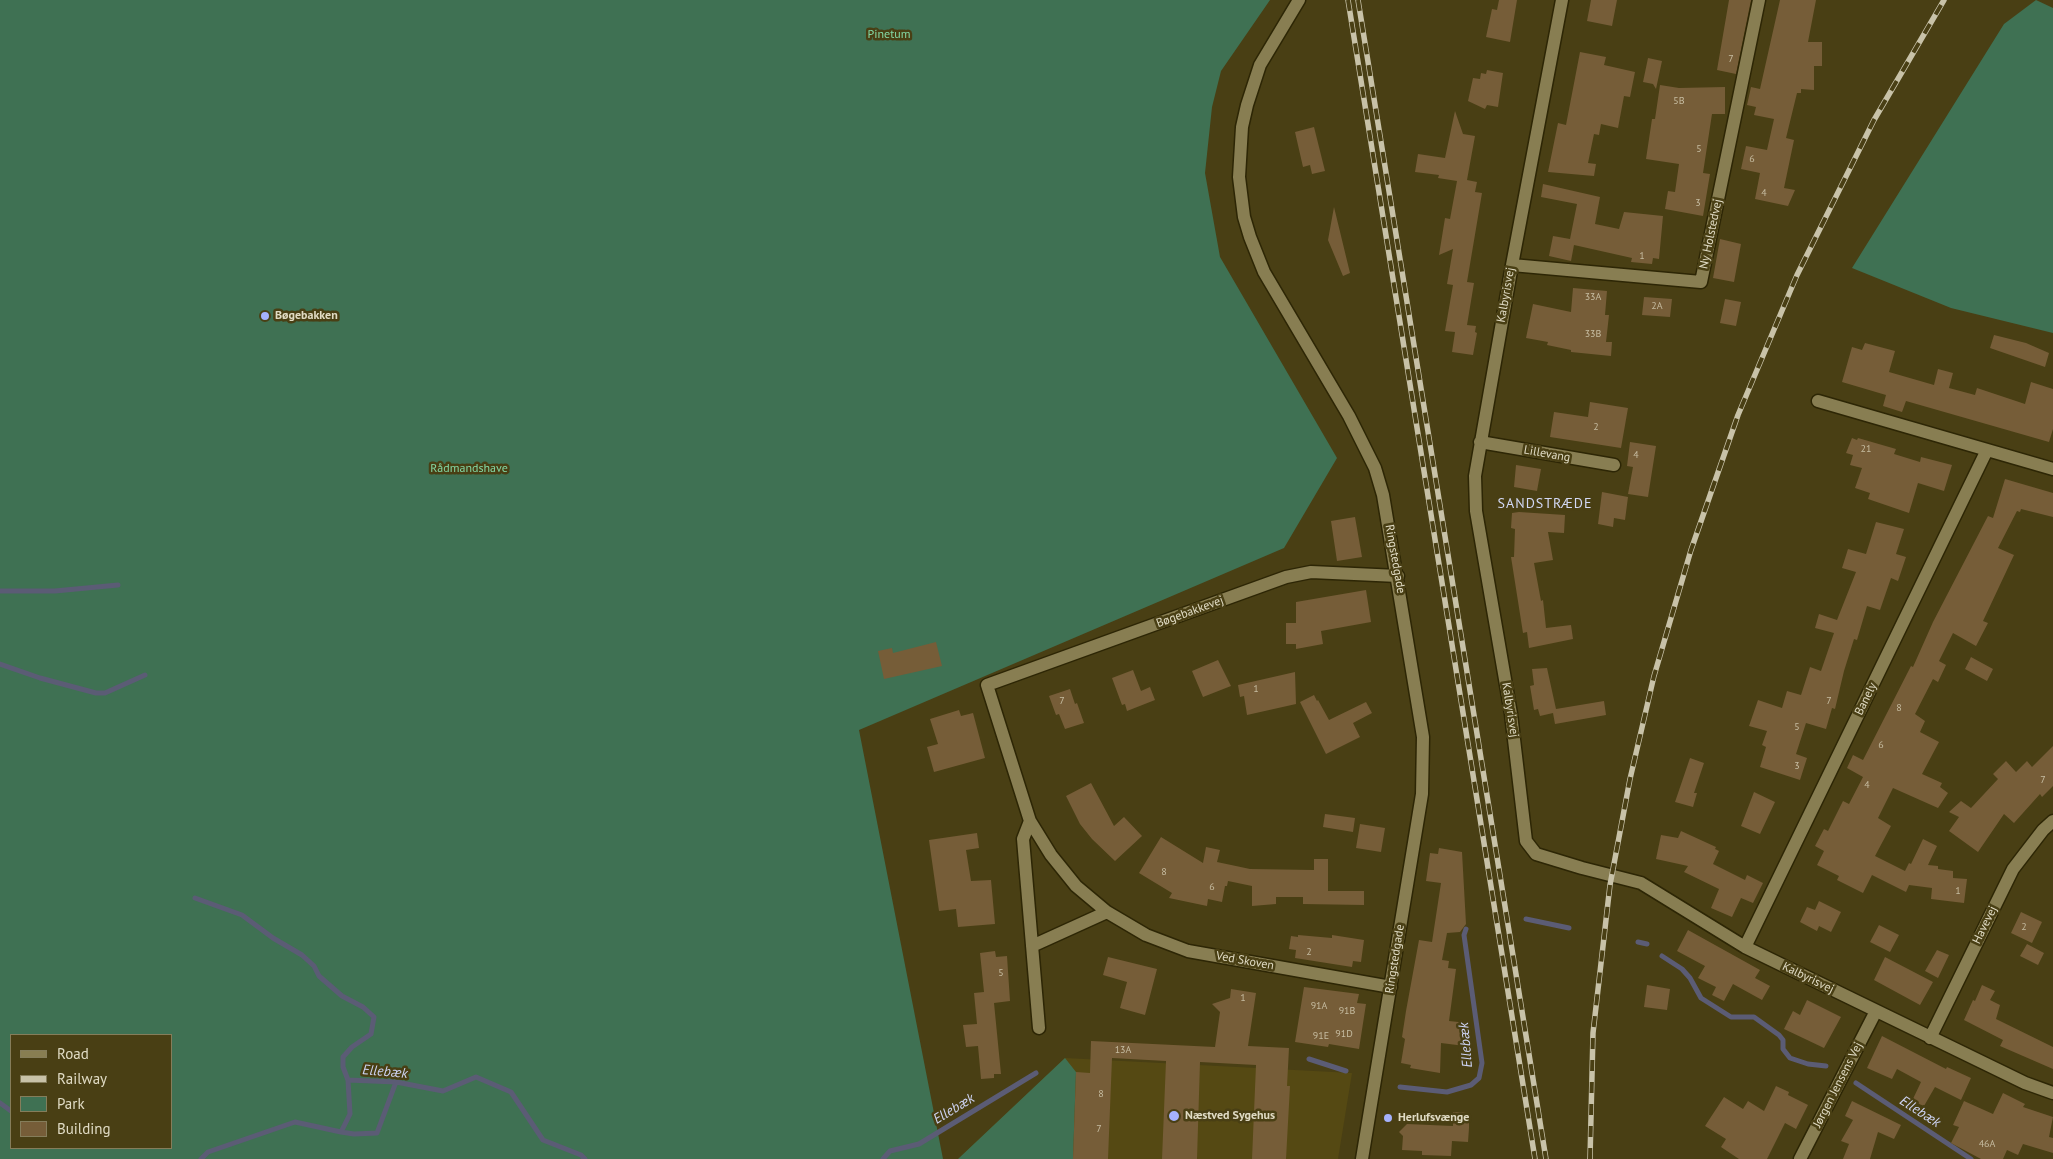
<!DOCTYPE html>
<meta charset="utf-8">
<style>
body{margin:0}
#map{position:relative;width:2053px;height:1159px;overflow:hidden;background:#493f14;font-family:"PT Sans",sans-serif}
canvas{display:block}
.legend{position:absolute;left:10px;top:1034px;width:162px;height:115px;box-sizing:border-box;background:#493f14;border:1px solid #857d5a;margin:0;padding:6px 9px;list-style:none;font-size:15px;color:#e0dbc4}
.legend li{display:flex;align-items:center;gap:10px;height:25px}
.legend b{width:25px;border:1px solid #857d5a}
</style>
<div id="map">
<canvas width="2053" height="1159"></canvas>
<ul class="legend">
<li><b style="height:6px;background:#887e52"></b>Road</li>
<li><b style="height:6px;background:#c8c2a8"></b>Railway</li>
<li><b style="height:14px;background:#3f7153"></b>Park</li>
<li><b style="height:14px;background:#765d38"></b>Building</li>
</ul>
</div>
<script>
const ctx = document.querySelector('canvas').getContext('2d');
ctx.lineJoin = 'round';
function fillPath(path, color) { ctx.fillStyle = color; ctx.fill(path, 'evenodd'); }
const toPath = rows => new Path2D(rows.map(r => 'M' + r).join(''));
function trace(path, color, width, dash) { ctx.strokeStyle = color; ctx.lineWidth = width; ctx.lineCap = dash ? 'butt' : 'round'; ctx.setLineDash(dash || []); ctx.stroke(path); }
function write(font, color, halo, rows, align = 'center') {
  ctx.font = font + ' "PT Sans",sans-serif'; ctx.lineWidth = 5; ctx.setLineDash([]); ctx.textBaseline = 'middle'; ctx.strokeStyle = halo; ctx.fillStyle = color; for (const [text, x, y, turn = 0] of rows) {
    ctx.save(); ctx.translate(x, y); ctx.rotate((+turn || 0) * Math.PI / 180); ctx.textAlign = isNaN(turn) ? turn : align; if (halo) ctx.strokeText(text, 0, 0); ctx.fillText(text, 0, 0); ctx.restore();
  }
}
fillPath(toPath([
 [1065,1058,1352,1073,1338,1159,958,1159]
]), '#554913');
fillPath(toPath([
 [0,0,1270,0,1221,71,1212,107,1205,173,1220,257,1337,458,1284,548,859,730,943,1159,0,1159],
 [11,1035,171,1035,171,1148,11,1148],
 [2036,0,2053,8,2053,333,1951,308,1852,268,2004,24],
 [1065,1058,1076,1072,1073,1159,958,1159]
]), '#3f7153');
trace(toPath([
 [0,591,55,591,118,585],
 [0,664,40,678,96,693,105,693,145,675],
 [195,898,242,915,273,938,302,955,314,966,319,976,342,996,363,1007,374,1017,371,1034,352,1047,343,1057,343,1067,348,1080],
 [1526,919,1569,928],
 [1638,942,1647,944],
 [1662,956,1682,969,1690,978,1701,998,1731,1017,1754,1017,1779,1035,1783,1040,1783,1049,1790,1058,1808,1064,1826,1066],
 [1309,1059,1346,1071],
 [1856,1083,1971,1159],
 [1400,1087,1447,1092,1471,1085,1479,1078,1482,1063,1464,935,1466,929],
 [0,1103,11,1111],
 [341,1132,354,1134,377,1133,396,1082],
 [201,1159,208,1152,295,1122,341,1132,350,1114,348,1080,396,1082,443,1091,476,1077,511,1092,543,1140,581,1155,585,1159],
 [883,1159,890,1151,919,1144,1036,1073]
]), '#5b5c75', 5);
fillPath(toPath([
 [1499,0,1517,0,1510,42,1486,37,1492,9,1497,10],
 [1591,0,1617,0,1612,26,1587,21],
 [1729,0,1751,0,1736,74,1717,70],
 [1780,0,1816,0,1808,42,1822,42,1822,66,1814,66,1814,90,1801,89,1801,93,1797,93,1786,138,1794,140,1784,188,1795,190,1788,206,1755,199,1760,173,1741,169,1746,146,1767,150,1774,119,1754,115,1756,107,1747,105,1751,87,1760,89],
 [1580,52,1606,57,1604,65,1635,72,1630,97,1624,96,1618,128,1601,124,1599,135,1594,134,1588,163,1596,164,1594,176,1548,172,1558,123,1566,125],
 [1648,58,1662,61,1656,89,1653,84,1643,82],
 [1487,70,1503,73,1498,107,1487,105,1485,109,1468,101,1473,78,1480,79,1481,73,1486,74],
 [1660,85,1679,88,1725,87,1725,114,1712,114,1703,173,1710,174,1703,216,1665,209,1668,191,1675,192,1679,164,1646,159,1652,119,1655,119],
 [1455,111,1463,134,1475,136,1467,180,1477,182,1475,192,1482,193,1467,282,1474,283,1467,325,1476,326,1475,332,1477,333,1473,355,1452,352,1455,332,1445,331,1453,285,1447,284,1453,249,1439,255,1445,218,1450,219,1457,181,1438,178,1439,175,1415,172,1418,154,1445,158],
 [1314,127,1325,171,1312,174,1310,165,1303,167,1295,132],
 [1543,184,1600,197,1595,224,1619,229,1624,212,1663,216,1659,259,1653,258,1652,264,1631,262,1632,258,1574,245,1571,261,1549,256,1553,236,1570,239,1577,204,1541,197],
 [1334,207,1350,273,1343,276,1328,240],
 [1720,239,1741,244,1734,282,1713,278],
 [1573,288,1607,291,1605,315,1609,315,1606,342,1612,342,1611,356,1571,352,1571,350,1547,345,1548,342,1526,338,1533,304,1571,312],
 [1644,297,1672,299,1670,317,1642,315],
 [1725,299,1741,302,1736,326,1720,323],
 [1994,335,2026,343,2049,353,2045,367,1990,348],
 [1865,343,1895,351,1889,372,1934,385,1938,369,1953,373,1949,388,1975,395,1977,388,2025,404,2031,382,2053,389,2053,429,2049,442,1906,401,1902,412,1883,406,1886,395,1842,382,1852,347,1862,350],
 [1590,402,1628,408,1621,448,1550,437,1554,412,1588,417],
 [1852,438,1857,440,1858,438,1896,449,1894,454,1920,462,1921,457,1952,465,1944,491,1918,483,1909,513,1868,499,1870,493,1855,488,1862,468,1850,465,1853,455,1846,453],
 [1630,442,1656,446,1648,497,1628,494,1633,467,1627,466],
 [1516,465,1541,469,1537,491,1514,487],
 [2005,479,2053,493,2053,517,2021,509,2020,512,2017,511,1998,548,2014,555,1983,621,1988,623,1976,646,1953,633,1939,661,1946,665,1938,682,1933,679,1915,714,1925,721,1920,732,1939,742,1922,774,1942,783,1940,787,1948,793,1938,808,1893,788,1878,818,1891,826,1875,856,1905,871,1909,863,1911,864,1923,839,1937,846,1928,865,1938,866,1938,869,1953,871,1953,878,1967,879,1964,903,1931,899,1932,888,1909,885,1906,892,1872,875,1863,893,1837,880,1839,876,1817,865,1824,851,1815,846,1824,829,1828,831,1843,801,1849,804,1863,777,1847,768,1853,755,1863,760,1911,666,1913,667,1933,622,1988,516,1993,518],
 [1602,492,1628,497,1625,520,1614,518,1613,527,1598,524],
 [1519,512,1565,515,1564,533,1548,532,1553,560,1534,563,1541,601,1543,600,1546,628,1571,625,1573,639,1529,648,1527,632,1523,633,1511,557,1514,557,1515,529,1511,528,1512,513],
 [1355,517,1362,557,1337,561,1331,521],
 [1876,522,1904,529,1896,554,1906,557,1898,581,1891,578,1880,610,1867,606,1857,640,1854,639,1844,671,1835,709,1832,708,1826,729,1806,723,1796,754,1807,758,1800,780,1760,767,1766,747,1762,745,1767,731,1749,726,1758,700,1782,708,1787,691,1801,695,1810,667,1821,671,1834,633,1815,628,1819,614,1837,620,1856,572,1842,568,1848,549,1866,554],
 [1366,590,1371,622,1321,631,1323,644,1296,649,1296,644,1286,644,1286,623,1296,623,1296,602],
 [936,642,942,666,884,679,878,651,892,648,893,653],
 [1971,657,1993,669,1987,681,1965,669],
 [1218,660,1231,686,1203,697,1192,671],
 [1547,668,1556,709,1604,701,1606,715,1555,724,1553,713,1540,716,1538,709,1534,710,1530,686,1534,685,1532,669],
 [1133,670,1141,691,1150,687,1155,700,1127,711,1125,704,1122,705,1112,678],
 [1295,672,1296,704,1247,715,1244,696,1240,697,1238,685],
 [1070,689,1075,704,1077,703,1084,723,1065,729,1059,714,1056,715,1049,696],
 [1314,695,1317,701,1318,700,1329,720,1366,702,1372,713,1353,723,1360,737,1326,754,1300,702],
 [959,710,961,716,973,713,985,758,934,772,927,747,938,744,930,719],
 [2053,746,2053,786,2042,797,2040,794,2014,823,2004,814,1978,852,1949,831,1959,817,1949,812,1961,801,1971,808,1998,779,1993,774,2006,761,2016,772,2027,761,2032,767],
 [1690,758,1704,763,1694,793,1697,793,1693,807,1675,802],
 [1091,783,1114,826,1124,817,1142,836,1115,861,1092,839,1080,824,1066,796],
 [1754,792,1775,802,1760,834,1741,826],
 [1325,814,1355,818,1353,832,1323,827],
 [1360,824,1385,828,1381,852,1356,848],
 [1681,831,1716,847,1715,849,1719,851,1713,864,1745,880,1747,875,1763,883,1753,903,1741,898,1732,917,1711,908,1719,889,1684,872,1688,866,1656,859,1661,835,1678,838],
 [977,833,979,848,966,850,971,881,991,880,995,924,958,927,956,909,939,911,929,840],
 [1161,837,1203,863,1206,847,1220,850,1217,862,1250,869,1314,870,1314,859,1328,859,1328,891,1364,891,1364,905,1303,904,1303,897,1276,897,1276,904,1252,906,1252,886,1228,881,1227,886,1225,886,1222,902,1208,899,1207,906,1169,898,1172,893,1139,873],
 [1439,848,1462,852,1466,924,1460,932,1447,933,1442,960,1449,961,1448,968,1456,969,1449,1021,1468,1023,1465,1046,1441,1043,1440,1073,1410,1068,1411,1065,1401,1063,1405,1039,1402,1037,1406,1011,1419,940,1432,942,1441,883,1426,881,1430,853,1438,854],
 [1819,901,1841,912,1831,932,1819,926,1817,931,1800,922,1807,907,1815,910],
 [2021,912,2042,922,2032,943,2011,933],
 [1879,925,1899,935,1890,952,1870,942],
 [1688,930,1760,970,1755,978,1770,986,1762,1000,1733,984,1724,1001,1712,995,1716,987,1698,978,1705,966,1677,951],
 [1298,935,1332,938,1332,935,1364,940,1361,962,1353,961,1352,967,1295,958,1296,950,1289,949,1291,936,1298,937],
 [2027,944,2044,953,2038,965,2020,956],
 [1937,950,1949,955,1938,978,1925,971],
 [995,951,996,957,1007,956,1010,1001,994,1003,1001,1074,994,1074,994,1078,981,1079,978,1046,966,1047,963,1025,977,1024,974,993,984,992,980,953],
 [1108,957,1157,969,1145,1015,1120,1008,1127,982,1103,975],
 [1885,957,1933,982,1920,1005,1874,980],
 [1647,985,1670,989,1667,1010,1644,1007],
 [1982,985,1995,991,1990,1000,2000,1005,1996,1019,2053,1047,2053,1069,2000,1046,2003,1040,1964,1020,1973,1000,1975,1001],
 [1304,987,1359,994,1357,1003,1366,1004,1359,1049,1329,1044,1328,1047,1295,1042],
 [1231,989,1256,993,1248,1046,1289,1048,1287,1086,1290,1086,1286,1159,1252,1159,1256,1065,1200,1062,1197,1159,1162,1159,1166,1061,1112,1058,1108,1159,1073,1159,1076,1072,1090,1073,1091,1041,1215,1047,1220,1012,1212,1004,1230,998],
 [1807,1000,1841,1017,1824,1048,1784,1029,1793,1011,1800,1015],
 [1882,1036,1946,1069,1947,1067,1971,1078,1961,1100,1935,1087,1924,1106,1912,1101,1921,1082,1897,1069,1892,1079,1867,1068],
 [1776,1086,1789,1092,1788,1095,1808,1105,1796,1129,1785,1123,1767,1159,1739,1159,1721,1147,1726,1139,1705,1126,1724,1097,1743,1109,1748,1101,1764,1111],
 [2003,1093,2025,1104,2023,1107,2053,1117,2049,1137,2053,1138,2053,1153,2023,1144,2018,1155,2007,1150,2003,1159,1981,1159,1951,1143,1959,1127,1953,1125,1964,1101,1993,1114],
 [1852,1101,1901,1125,1894,1139,1878,1132,1870,1159,1843,1159,1849,1144,1841,1141,1853,1120,1845,1116],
 [1453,1112,1469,1113,1469,1128,1468,1142,1452,1141,1451,1156,1422,1155,1422,1151,1402,1150,1403,1136,1399,1132,1407,1124,1453,1126]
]), '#765d38');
const minor = toPath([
 [1299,0,1260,65,1247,105,1242,127,1239,177,1244,217,1250,237,1264,272,1349,416,1375,468,1383,495,1423,737,1422,794,1362,1159],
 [1562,0,1512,265,1475,476,1476,511,1511,714,1526,841,1536,854,1582,868,1641,883,1745,947,2025,1083,2053,1093],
 [1512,265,1701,282,1759,0],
 [1818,401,2053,469],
 [1480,442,1614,465],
 [1030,821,1023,839,1039,1028],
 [1032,946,1107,912],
 [1745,947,1987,450],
 [1391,987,1188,951,1146,935,1107,912,1076,886,1051,855,1030,821,987,685,1286,577,1311,572,1398,576],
 [1930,1038,2013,869,2043,830,2053,821],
 [1800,1159,1876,1011]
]);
trace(minor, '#2d2605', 15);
trace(minor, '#887e52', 12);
const rail = toPath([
 [1348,0,1535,1159],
 [1358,0,1546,1159],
 [1590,1159,1593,1033,1610,885,1630,779,1654,676,1691,550,1738,415,1797,275,1874,120,1944,0]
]);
trace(rail, '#c8c2a8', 5.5);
trace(rail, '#493f14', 4, [11]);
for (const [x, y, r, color] of [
 [265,316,5,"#a5b1fc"],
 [1174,1116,6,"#a5b1fc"],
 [1388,1118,5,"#a5b1fc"]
]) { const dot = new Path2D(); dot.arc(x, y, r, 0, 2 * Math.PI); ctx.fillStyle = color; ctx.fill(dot); trace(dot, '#493f14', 2); }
write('10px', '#c6bca1', null, [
 ["7",1731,59],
 ["5B",1679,101],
 ["5",1699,149],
 ["6",1752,159],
 ["4",1764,193],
 ["3",1698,203],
 ["1",1642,256],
 ["33A",1593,297],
 ["2A",1657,306],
 ["33B",1593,334],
 ["2",1596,427],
 ["21",1866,449],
 ["4",1636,455],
 ["1",1256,689],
 ["7",1062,701],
 ["7",1829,701],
 ["8",1899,708],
 ["5",1797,727],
 ["6",1881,745],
 ["3",1797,766],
 ["7",2043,780],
 ["4",1867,785],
 ["8",1164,872],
 ["6",1212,887],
 ["1",1958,891],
 ["2",2024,927],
 ["2",1309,952],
 ["5",1001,973],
 ["1",1243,998],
 ["91A",1319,1006],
 ["91B",1347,1011],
 ["91D",1344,1034],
 ["91E",1321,1036],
 ["13A",1123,1050],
 ["8",1101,1094],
 ["7",1099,1129],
 ["46A",1987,1144]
]);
write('12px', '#83d8a5', '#493f14', [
 ["Pinetum",889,35],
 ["Rådmandshave",469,469]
]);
write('12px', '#e0dbc4', '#493f14', [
 ["Ny Holstedvej",1711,234,-78],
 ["Kalbyrisvej",1506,295,-80],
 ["Lillevang",1547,454,10],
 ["Ringstedgade",1395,559,80],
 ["Bøgebakkevej",1190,612,-20],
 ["Banely",1866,699,-64],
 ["Kalbyrisvej",1510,710,81],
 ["Havevej",1985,925,-64],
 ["Ringstedgade",1395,959,-81],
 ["Ved Skoven",1245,961,10],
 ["Kalbyrisvej",1808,978,26],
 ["Jørgen Jensens Vej",1838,1085,-63]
]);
write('bold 12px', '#e0dbc4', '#493f14', [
 ["Bøgebakken",275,316],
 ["Næstved Sygehus",1185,1116],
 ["Herlufsvænge",1398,1118]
], 'left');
ctx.letterSpacing = '1px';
write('14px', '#d3d9f6', '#493f14', [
 ["SANDSTRÆDE",1545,504]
]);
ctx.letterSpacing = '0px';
write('italic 14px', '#ced4f4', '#493f14', [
 ["Ellebæk",1466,1045,-95],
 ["Ellebæk",385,1072,5],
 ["Ellebæk",954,1109,-31],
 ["Ellebæk",1920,1112,33]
]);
</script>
